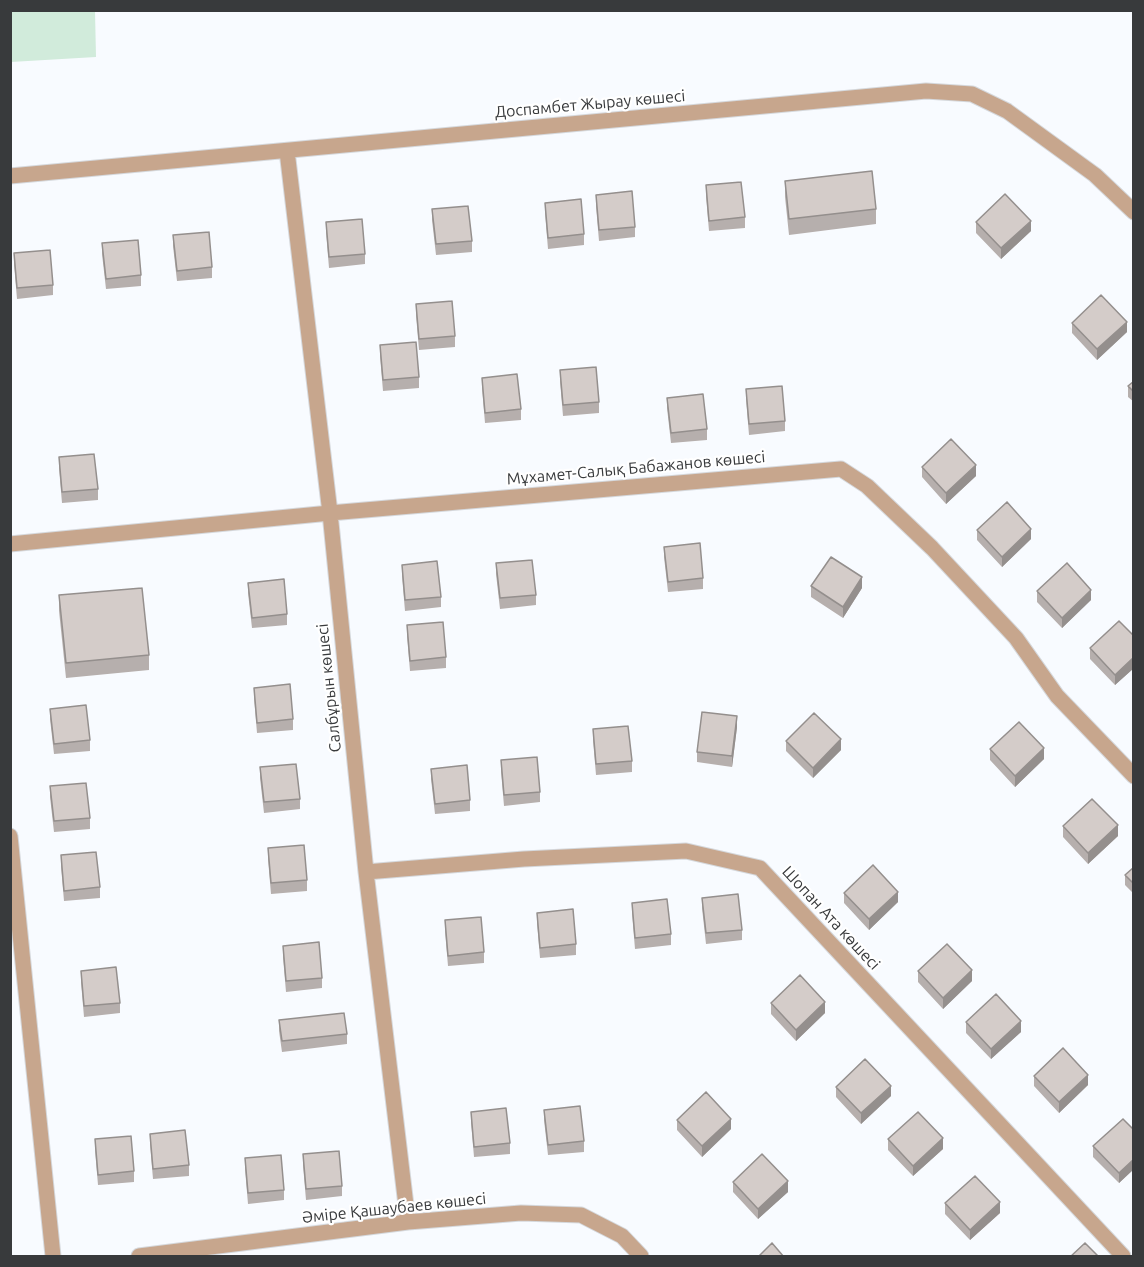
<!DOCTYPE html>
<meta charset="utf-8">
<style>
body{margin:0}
#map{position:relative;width:1144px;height:1267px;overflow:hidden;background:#f8fbff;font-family:Ubuntu,sans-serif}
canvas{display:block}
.frame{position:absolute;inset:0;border:12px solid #383a3c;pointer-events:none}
</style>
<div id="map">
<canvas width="1144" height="1267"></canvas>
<div class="frame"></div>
</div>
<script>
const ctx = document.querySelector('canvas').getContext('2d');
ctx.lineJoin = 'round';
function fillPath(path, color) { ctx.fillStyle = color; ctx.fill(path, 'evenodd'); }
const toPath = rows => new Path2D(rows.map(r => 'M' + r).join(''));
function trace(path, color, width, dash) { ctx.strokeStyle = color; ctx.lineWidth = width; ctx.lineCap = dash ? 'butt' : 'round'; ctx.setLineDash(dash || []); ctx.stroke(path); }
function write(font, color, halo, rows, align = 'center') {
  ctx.font = font + ' Ubuntu,sans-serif'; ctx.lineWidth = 4.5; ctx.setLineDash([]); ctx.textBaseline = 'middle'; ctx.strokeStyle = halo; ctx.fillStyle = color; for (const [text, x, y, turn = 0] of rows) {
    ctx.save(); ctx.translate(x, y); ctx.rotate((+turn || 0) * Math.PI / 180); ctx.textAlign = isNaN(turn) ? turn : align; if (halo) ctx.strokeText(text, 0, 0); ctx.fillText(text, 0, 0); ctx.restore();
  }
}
fillPath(toPath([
 [11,10,95,11,96,57,11,62]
]), '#d1ebdb');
const street = toPath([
 [287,151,330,513,366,872,408,1222],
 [10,176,926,91,972,94,1007,111,1095,175,1134,212],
 [10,544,330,513,841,469,867,486,932,548,1016,638,1057,696,1134,776],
 [10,836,53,1256],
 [366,872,524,859,686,851,760,868,1123,1256],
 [139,1256,408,1222,521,1213,581,1215,622,1236,641,1256]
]);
trace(street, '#d5d8dc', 17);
trace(street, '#c7a68d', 15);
fillPath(toPath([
 [785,181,876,209,876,224,789,235,785,197],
 [706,185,745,217,745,228,709,231,706,196],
 [596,195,635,227,635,237,599,241,596,206],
 [545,203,584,234,584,245,548,249,545,213],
 [432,209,472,241,472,252,436,255,432,220],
 [326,222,365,254,365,264,329,268,326,232],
 [976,222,1031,231,1001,259,976,233],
 [173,235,212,267,212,278,177,281,173,246],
 [102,243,141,275,141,286,106,289,102,254],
 [14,253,53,285,53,295,17,299,14,264],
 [416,304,455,336,455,347,419,350,416,315],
 [1072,323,1127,332,1097,360,1072,333],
 [380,345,419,377,419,388,383,391,380,356],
 [560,370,599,402,599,413,563,416,560,381],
 [482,378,521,409,521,420,485,423,482,388],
 [1134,381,1134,402,1128,397,1128,386],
 [746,389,785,421,785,431,749,435,746,399],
 [667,398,707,429,707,440,671,443,667,408],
 [59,457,98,489,98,500,62,503,59,468],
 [922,467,976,476,946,504,922,477],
 [977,530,1031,539,1002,567,977,540],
 [664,547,703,578,703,589,668,592,664,557],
 [496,563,536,595,536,605,500,609,496,574],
 [402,565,441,597,441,607,405,611,402,576],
 [248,583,287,614,287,625,252,628,248,593],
 [811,586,862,588,843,618,811,597],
 [1037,591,1091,600,1062,628,1037,602],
 [59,595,149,655,149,670,66,678,59,611],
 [407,625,446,657,446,668,410,671,407,636],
 [1134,636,1134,668,1115,685,1090,659,1090,648],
 [254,688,293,719,293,730,257,733,254,698],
 [50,709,90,740,90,751,54,754,50,719],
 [737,727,732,767,697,762,697,752],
 [593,729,632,761,632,772,596,775,593,740],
 [786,741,841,750,813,778,786,751],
 [990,749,1044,759,1015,787,990,760],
 [501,760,540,792,540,802,504,806,501,771],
 [260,767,300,799,300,809,264,813,260,778],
 [431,769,470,800,470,811,435,814,431,779],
 [50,786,90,818,90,829,54,832,50,797],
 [1063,826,1118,836,1088,864,1063,837],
 [268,848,307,880,307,891,271,894,268,859],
 [61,855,100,887,100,898,64,901,61,866],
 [1134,867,1134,894,1125,885,1125,875],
 [844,893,898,902,869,930,844,903],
 [702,898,742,930,742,940,706,944,702,908],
 [632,903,671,934,671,945,635,949,632,913],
 [537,913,576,944,576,955,540,958,537,923],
 [445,920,484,952,484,963,448,966,445,931],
 [283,946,322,978,322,988,286,992,283,957],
 [81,971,120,1003,120,1013,84,1017,81,982],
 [918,971,972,981,943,1009,918,982],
 [771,1003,825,1013,796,1041,771,1014],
 [279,1020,347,1034,347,1044,282,1052,279,1031],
 [966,1022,1021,1032,991,1059,966,1033],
 [1034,1076,1088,1085,1059,1113,1034,1086],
 [836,1087,891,1096,861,1124,836,1097],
 [544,1110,584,1141,584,1152,548,1155,544,1120],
 [471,1112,510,1143,510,1154,474,1157,471,1122],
 [677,1120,731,1129,702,1157,677,1130],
 [1134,1130,1134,1169,1119,1183,1093,1157,1093,1146],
 [150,1134,189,1165,189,1176,153,1179,150,1144],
 [95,1139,134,1171,134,1182,98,1185,95,1150],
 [888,1139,943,1149,913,1176,888,1150],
 [303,1154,342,1186,342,1196,306,1200,303,1165],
 [245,1158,284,1190,284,1200,248,1204,245,1169],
 [733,1182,788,1192,758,1219,733,1192],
 [945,1203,1000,1213,970,1240,945,1214]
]), '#b6afad');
fillPath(toPath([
 [1031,221,1031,231,1001,259,1001,248],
 [1127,322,1127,332,1097,360,1097,349],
 [976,465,976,476,946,504,946,493],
 [1031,529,1031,539,1002,567,1002,557],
 [862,577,862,588,843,618,843,607],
 [1091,590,1091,600,1062,628,1062,618],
 [1134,657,1134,668,1115,685,1115,675],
 [737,716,737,727,732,767,732,756],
 [841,739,841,750,813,778,813,768],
 [1044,748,1044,759,1015,787,1015,776],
 [1118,825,1118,836,1088,864,1088,853],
 [898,892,898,902,869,930,869,919],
 [972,970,972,981,943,1009,943,998],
 [825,1002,825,1013,796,1041,796,1030],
 [1021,1021,1021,1032,991,1059,991,1049],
 [1088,1075,1088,1085,1059,1113,1059,1102],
 [891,1086,891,1096,861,1124,861,1113],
 [731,1119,731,1129,702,1157,702,1146],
 [943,1138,943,1149,913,1176,913,1166],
 [1134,1159,1134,1169,1119,1183,1119,1173],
 [788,1181,788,1192,758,1219,758,1209],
 [1000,1202,1000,1213,970,1240,970,1230]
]), '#948f8d');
const building = toPath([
 [872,171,876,209,789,219,785,181,872,171],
 [741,182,745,217,709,221,706,185,741,182],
 [632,191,635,227,599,230,596,195,632,191],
 [1005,194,1031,221,1001,248,976,222,1005,194],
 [581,199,584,234,548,238,545,203,581,199],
 [468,206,472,241,436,244,432,209,468,206],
 [362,219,365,254,329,257,326,222,362,219],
 [209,232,212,267,177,271,173,235,209,232],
 [138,240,141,275,106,279,102,243,138,240],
 [50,250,53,285,17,288,14,253,50,250],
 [1101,295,1127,322,1097,349,1072,323,1101,295],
 [452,301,455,336,419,339,416,304,452,301],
 [416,342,419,377,383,380,380,345,416,342],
 [596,367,599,402,563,405,560,370,596,367],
 [517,374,521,409,485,413,482,378,517,374],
 [1134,381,1134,392,1128,386,1134,381],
 [782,386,785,421,749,424,746,389,782,386],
 [703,394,707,429,671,433,667,398,703,394],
 [951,439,976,465,946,493,922,467,951,439],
 [94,454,98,489,62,492,59,457,94,454],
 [1007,502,1031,529,1002,557,977,530,1007,502],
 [700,543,703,578,668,582,664,547,700,543],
 [831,557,862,577,843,607,811,586,831,557],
 [532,560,536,595,500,598,496,563,532,560],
 [437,561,441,597,405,600,402,565,437,561],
 [1067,563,1091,590,1062,618,1037,591,1067,563],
 [284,579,287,614,252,618,248,583,284,579],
 [142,588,149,655,66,663,59,595,142,588],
 [1119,621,1134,636,1134,657,1115,675,1090,648,1119,621],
 [443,622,446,657,410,661,407,625,443,622],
 [290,684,293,719,257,723,254,688,290,684],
 [86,705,90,740,54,744,50,709,86,705],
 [702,712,737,716,732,756,697,752,702,712],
 [814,713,841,739,813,768,786,741,814,713],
 [1019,722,1044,748,1015,776,990,749,1019,722],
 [628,726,632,761,596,764,593,729,628,726],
 [537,757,540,792,504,795,501,760,537,757],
 [296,764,300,799,264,802,260,767,296,764],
 [467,765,470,800,435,804,431,769,467,765],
 [86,783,90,818,54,821,50,786,86,783],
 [1092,799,1118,825,1088,853,1063,826,1092,799],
 [304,845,307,880,271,883,268,848,304,845],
 [96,852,100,887,64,891,61,855,96,852],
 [873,865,898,892,869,919,844,893,873,865],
 [1134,867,1134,884,1125,875,1134,867],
 [738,894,742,930,706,933,702,898,738,894],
 [667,899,671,934,635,938,632,903,667,899],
 [573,909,576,944,540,948,537,913,573,909],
 [481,917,484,952,448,956,445,920,481,917],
 [319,942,322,978,286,981,283,946,319,942],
 [947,944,972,970,943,998,918,971,947,944],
 [116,967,120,1003,84,1006,81,971,116,967],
 [800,975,825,1002,796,1030,771,1003,800,975],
 [996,994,1021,1021,991,1049,966,1022,996,994],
 [344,1013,347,1034,282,1041,279,1020,344,1013],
 [1063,1048,1088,1075,1059,1102,1034,1076,1063,1048],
 [865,1059,891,1086,861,1113,836,1087,865,1059],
 [706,1092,731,1119,702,1146,677,1120,706,1092],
 [580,1106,584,1141,548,1145,544,1110,580,1106],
 [506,1108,510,1143,474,1147,471,1112,506,1108],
 [918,1112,943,1138,913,1166,888,1139,918,1112],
 [1123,1119,1134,1130,1134,1159,1119,1173,1093,1146,1123,1119],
 [185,1130,189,1165,153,1169,150,1134,185,1130],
 [131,1136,134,1171,98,1175,95,1139,131,1136],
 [339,1151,342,1186,306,1189,303,1154,339,1151],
 [762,1154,788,1181,758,1209,733,1182,762,1154],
 [281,1155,284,1190,248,1193,245,1158,281,1155],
 [975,1176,1000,1202,970,1230,945,1203,975,1176],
 [772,1243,784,1257,758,1257,772,1243],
 [1085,1243,1099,1257,1070,1257,1085,1243]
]);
fillPath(building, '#d4ccc9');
trace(building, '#948f8d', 1.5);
write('16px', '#383a3c', '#fff', [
 ["Доспамбет Жырау көшесі",590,104,-5],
 ["Мұхамет-Салық Бабажанов көшесі",636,468,-5],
 ["Салбұрын көшесі",329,688,-96],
 ["Шопан Ата көшесі",831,918,47],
 ["Әміре Қашаубаев көшесі",394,1208,-6]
]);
</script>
